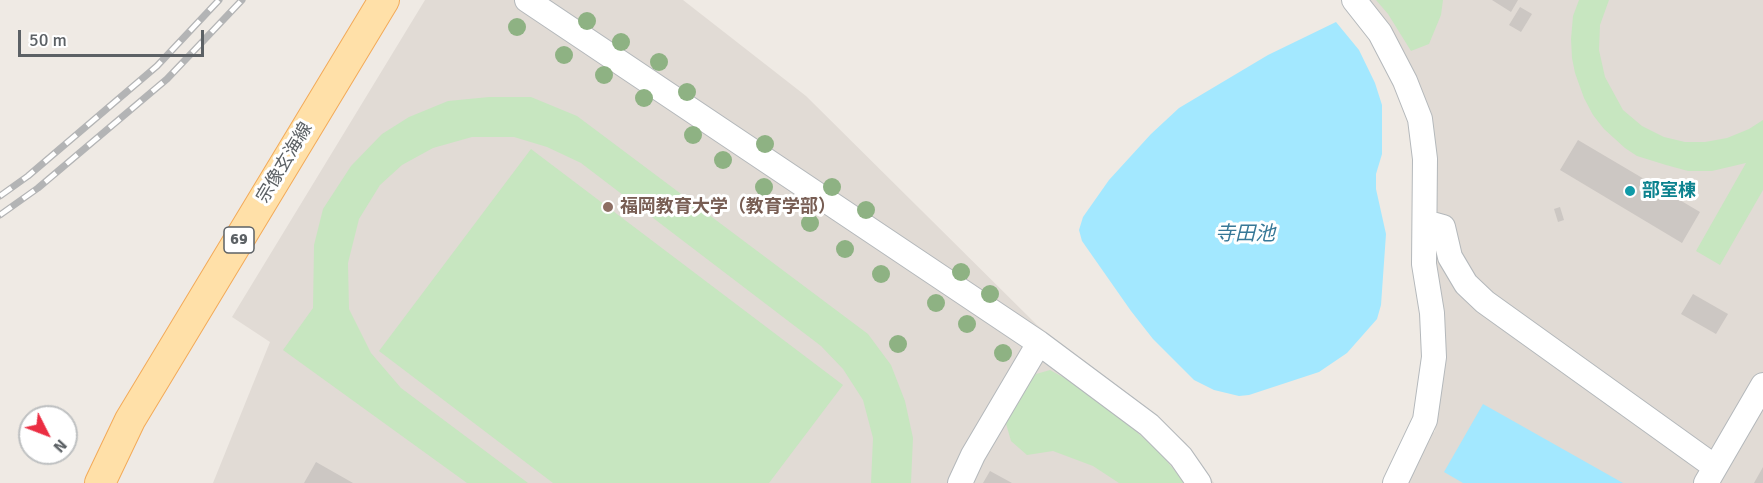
<!DOCTYPE html>
<meta charset="utf-8">
<style>
body{margin:0}
#map{position:relative;width:1763px;height:483px;overflow:hidden;background:#efeae4;font-family:Signika,sans-serif}
canvas{display:block}
.north{position:absolute;left:18px;top:405px;width:60px;height:60px;box-sizing:border-box;background:#fff;border:2px solid #bec0c1;border-radius:50%;rotate:132deg;font-size:16px;font-weight:700;line-height:24px;text-align:center;color:#5c6165}
.north::after{content:'';display:block;margin:auto;width:21px;height:27px;background:#eb2d42;clip-path:polygon(50% 0,100% 100%,50% 72%,0 100%)}
.scale{position:absolute;left:18px;top:30px;width:186px;height:27px;box-sizing:border-box;border:3px solid #5c6165;border-top:0;padding-left:8px;font-size:18px;line-height:21px;white-space:nowrap;color:#5c6165;-webkit-text-stroke:4px #fff;paint-order:stroke}
</style>
<div id="map">
<canvas width="1763" height="483"></canvas>
<div class="north">N</div>
<div class="scale">50 m</div>
</div>
<script>
const ctx = document.querySelector('canvas').getContext('2d');
ctx.lineJoin = 'round';
function fillPath(path, color) { ctx.fillStyle = color; ctx.fill(path, 'evenodd'); }
const toPath = rows => new Path2D(rows.map(r => 'M' + r).join(''));
function trace(path, color, width, dash) { ctx.strokeStyle = color; ctx.lineWidth = width; ctx.lineCap = dash ? 'butt' : 'round'; ctx.setLineDash(dash || []); ctx.stroke(path); }
function write(font, color, halo, rows, align = 'center') {
  ctx.font = font + ' Signika,"Noto Sans JP",sans-serif'; ctx.lineWidth = 6; ctx.setLineDash([]); ctx.textBaseline = 'middle'; ctx.strokeStyle = halo; ctx.fillStyle = color; for (const [text, x, y, turn = 0] of rows) {
    ctx.save(); ctx.translate(x, y); ctx.rotate((+turn || 0) * Math.PI / 180); ctx.textAlign = isNaN(turn) ? turn : align; if (halo) ctx.strokeText(text, 0, 0); ctx.fillText(text, 0, 0); ctx.restore();
  }
}
fillPath(toPath([
 [425,0,683,0,806,96,1037,325,1133,397,1186,443,1214,483,213,483,270,342,232,317],
 [1365,0,1763,0,1763,483,1404,483,1418,447,1435,431,1442,363,1435,233,1433,126,1414,75]
]), '#e1dbd5');
fillPath(toPath([
 [1376,0,1443,0,1441,15,1429,44,1411,51,1388,14],
 [1579,0,1609,0,1600,25,1599,50,1605,77,1623,110,1642,126,1664,137,1685,142,1705,142,1727,138,1749,129,1763,120,1763,190,1720,265,1696,251,1746,163,1712,171,1688,171,1666,165,1637,156,1625,148,1604,129,1593,115,1584,98,1575,73,1572,58,1571,39,1573,16],
 [489,97,531,97,577,116,868,334,891,365,905,401,913,438,911,483,871,483,873,438,863,400,843,369,821,346,581,163,547,147,514,137,472,137,433,148,402,165,380,185,359,219,348,263,349,309,371,353,401,388,528,483,467,483,283,350,313,308,314,245,323,209,351,166,382,134,409,117,448,101],
 [531,149,843,385,769,483,553,483,379,351],
 [1050,370,1068,380,1119,416,1160,453,1185,483,1119,483,1093,466,1053,451,1027,455,1011,441,1005,420,1022,388,1036,374]
]), '#c7e6c0');
fillPath(toPath([
 [1336,22,1359,50,1375,83,1382,105,1382,154,1376,174,1376,189,1386,234,1381,305,1377,319,1347,353,1319,372,1249,395,1239,396,1214,390,1194,380,1153,339,1131,311,1082,241,1079,230,1083,217,1109,180,1151,134,1179,108,1268,55],
 [1483,404,1623,483,1463,483,1444,472]
]), '#a3e8ff');
fillPath(toPath([
 [1492,0,1518,0,1511,12],
 [1520,7,1532,14,1521,32,1509,25],
 [1578,140,1700,212,1682,243,1560,170],
 [1560,207,1564,220,1558,222,1554,209],
 [1693,294,1728,314,1716,334,1681,314],
 [316,462,353,483,304,483],
 [1763,467,1763,483,1754,483],
 [990,471,1012,483,983,483]
]), '#ccc7c3');
const minor = toPath([
 [527,0,1039,343,1149,425,1181,457,1199,483],
 [1354,0,1380,33,1405,81,1420,119,1425,159,1424,264,1432,313,1434,357,1425,420,1395,483],
 [1425,222,1443,227,1450,257,1466,284,1485,302,1715,467],
 [960,483,973,455,1039,343],
 [1706,483,1763,385]
]);
const major = toPath([
 [100,483,130,420,384,0]
]);
trace(minor, '#b4b8bb', 26);
trace(major, '#f3aa58', 32);
trace(minor, '#fff', 24);
trace(major, '#ffe0a8', 30);
const rail = toPath([
 [0,196,28,176,157,66,219,0],
 [0,215,38,188,167,79,242,0]
]);
trace(rail, '#b3b4b5', 7);
trace(rail, '#fff', 4.5, [14]);
ctx.fillStyle = '#8eb283';
for (const [x, y] of [
 [587,21],
 [517,27],
 [621,42],
 [564,55],
 [659,62],
 [604,75],
 [687,92],
 [644,98],
 [693,135],
 [765,144],
 [723,160],
 [764,187],
 [832,187],
 [866,210],
 [810,223],
 [845,249],
 [961,272],
 [881,274],
 [990,294],
 [936,303],
 [967,324],
 [898,344],
 [1003,353]
]) { ctx.beginPath(); ctx.arc(x, y, 9, 0, 2 * Math.PI); ctx.fill(); }
for (const [x, y, r, color] of [
 [1630,191,6,"#0f9aa8"],
 [608,207,6,"#8d6e63"]
]) { const dot = new Path2D(); dot.arc(x, y, r, 0, 2 * Math.PI); ctx.fillStyle = color; ctx.fill(dot); trace(dot, '#fff', 2); }
for (const [x, y, w] of [
 [239,240,30]
]) { const box = new Path2D(); box.roundRect(x - w / 2, y - 13, w, 26, 4.5); ctx.fillStyle = '#fff'; ctx.fill(box); trace(box, '#5c6165', 1.5); }
write('bold 16px', '#5c6165', null, [
 ["69",239,240]
]);
write('18px', '#5c6165', '#fff', [
 ["宗像玄海線",285,163,-59]
]);
write('bold 18px', '#0d838f', '#fff', [
 ["部室棟",1642,191]
], 'left');
write('bold 18px', '#785e54', '#fff', [
 ["福岡教育大学（教育学部）",620,207]
], 'left');
write('italic 20px', '#377897', '#fff', [
 ["寺田池",1245,235]
]);
</script>
